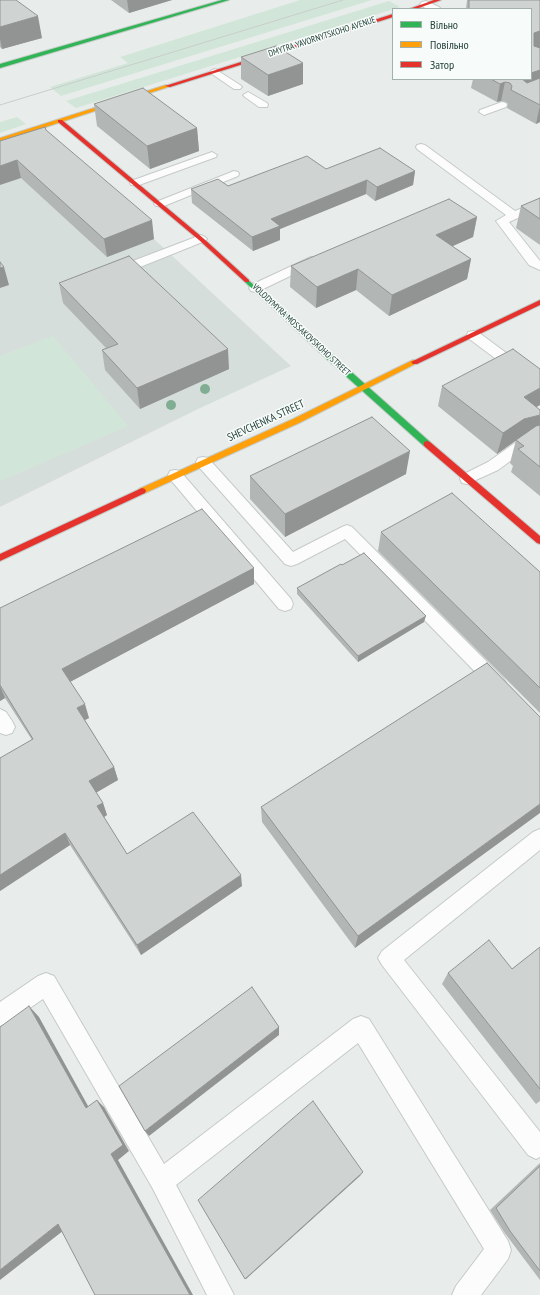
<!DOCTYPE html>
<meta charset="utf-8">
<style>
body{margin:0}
#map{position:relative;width:540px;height:1295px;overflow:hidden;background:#e8edeb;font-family:"PT Sans Narrow",sans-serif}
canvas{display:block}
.legend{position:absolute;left:392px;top:8px;width:140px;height:72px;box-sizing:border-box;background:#f7fbf9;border:1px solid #a3b1ad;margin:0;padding:5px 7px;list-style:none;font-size:12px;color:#24423a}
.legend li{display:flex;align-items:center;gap:8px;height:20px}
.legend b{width:20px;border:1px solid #a3b1ad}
</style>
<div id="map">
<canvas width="540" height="1295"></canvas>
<ul class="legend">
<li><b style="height:5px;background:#30b455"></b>Вільно</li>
<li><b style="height:5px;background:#ff9f0a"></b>Повільно</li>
<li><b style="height:5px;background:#e5322d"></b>Затор</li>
</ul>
</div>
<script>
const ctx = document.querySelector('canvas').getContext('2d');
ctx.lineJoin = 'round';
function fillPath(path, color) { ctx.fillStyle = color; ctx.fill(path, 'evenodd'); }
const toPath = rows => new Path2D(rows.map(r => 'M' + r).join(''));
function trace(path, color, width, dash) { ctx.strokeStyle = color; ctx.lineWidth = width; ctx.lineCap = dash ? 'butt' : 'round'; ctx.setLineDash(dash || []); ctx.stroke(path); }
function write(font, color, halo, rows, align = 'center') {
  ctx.font = font + ' "PT Sans Narrow",sans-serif'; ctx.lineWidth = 3; ctx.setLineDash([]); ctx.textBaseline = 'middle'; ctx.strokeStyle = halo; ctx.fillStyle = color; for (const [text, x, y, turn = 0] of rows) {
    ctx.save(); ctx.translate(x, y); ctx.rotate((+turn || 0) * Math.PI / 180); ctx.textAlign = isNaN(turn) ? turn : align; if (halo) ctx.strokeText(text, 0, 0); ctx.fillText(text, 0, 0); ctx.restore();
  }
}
fillPath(toPath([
 [47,145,154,239,291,366,198,409,0,507,0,161]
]), '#d6dedb');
fillPath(toPath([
 [300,0,372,0,61,96,50,87,128,63,120,57],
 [389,1,400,7,76,108,66,101],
 [17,117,26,124,0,133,0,122],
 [53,336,128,426,0,481,0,356]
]), '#d1e6d8');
const lane = toPath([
 [215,69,240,85,242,87,240,89,234,89,212,74,210,72,212,70,215,69],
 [248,92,267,103,268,105,267,107,259,107,245,97,243,95,248,92],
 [502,102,506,103,507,105,506,107,484,115,479,112,480,110,502,102],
 [421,144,425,145,515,211,540,201,540,208,509,222,540,261,540,270,529,265,496,221,506,215,417,149,416,147,417,145,421,144],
 [212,152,217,155,216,157,139,185,131,185,130,183,131,181,212,152],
 [234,171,238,172,239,174,238,176,164,206,156,206,154,204,156,202,234,171],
 [201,235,205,237,207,239,205,241,120,275,112,275,110,272,112,269,201,235],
 [311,257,315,258,317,261,315,264,259,291,255,292,251,291,249,288,251,285,311,257],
 [473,331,478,332,540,378,540,389,535,388,468,338,467,335,468,332,473,331],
 [540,436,540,446,528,448,498,470,467,484,462,483,460,479,462,475,488,462,519,440,540,436],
 [203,457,208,458,293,552,342,527,347,525,352,527,503,678,506,683,503,688,497,690,491,688,345,539,297,564,291,566,285,564,198,466,196,462,198,458,203,457],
 [175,470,180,471,291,599,293,604,291,609,285,611,279,609,170,479,168,475,170,471,175,470],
 [0,709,6,712,12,721,15,727,12,733,6,735,0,733,0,709],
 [540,829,540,850,404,960,540,1132,540,1157,536,1159,528,1155,382,965,378,958,382,951,533,832,540,829],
 [46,973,54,976,164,1164,353,1019,361,1016,369,1019,508,1241,511,1250,508,1259,481,1295,452,1295,456,1286,484,1249,358,1043,176,1185,234,1295,207,1295,153,1189,43,999,8,1023,0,1026,0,1002,38,976,46,973]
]);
const street = toPath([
 [426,1,439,7,441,9,427,9,422,6,420,4,422,2,426,1]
]);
const fast = toPath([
 [222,0,229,0,0,68,0,64,222,0],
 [247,279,430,442,430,446,424,446,329,361,245,282,245,280,247,279]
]);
const slow = toPath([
 [166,85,171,86,0,142,0,138,166,85],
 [413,360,417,360,419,362,299,423,145,493,142,494,138,491,139,489,293,419,413,360]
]);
const jam = toPath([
 [434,0,441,0,416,9,409,9,434,0],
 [393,14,393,17,170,87,165,86,393,14],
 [58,120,62,120,203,238,249,280,249,282,245,282,199,240,58,122,58,120],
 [540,300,540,305,417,364,413,364,411,362,540,300],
 [427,441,430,442,540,536,540,544,537,543,424,446,424,442,427,441],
 [142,488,145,489,146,491,145,493,0,561,0,554,142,488]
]);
trace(lane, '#c5cac8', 2);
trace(street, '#c5cac8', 2);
trace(fast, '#c3cbc8', 2);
trace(slow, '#c3cbc8', 2);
trace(jam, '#c3cbc8', 2);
fillPath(lane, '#fcfcfc');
fillPath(street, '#fcfcfc');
fillPath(fast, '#30b455');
fillPath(slow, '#ff9f0a');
fillPath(jam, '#e5322d');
trace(toPath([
 [0,105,343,0]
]), '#c9cdcc', 1);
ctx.fillStyle = '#81ae93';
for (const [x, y] of [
 [205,389],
 [171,405]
]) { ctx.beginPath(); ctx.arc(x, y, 5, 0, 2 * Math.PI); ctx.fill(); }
fillPath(toPath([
 [0,0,42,38,2,49,0,47],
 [111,0,172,0,129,13],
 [467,0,540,0,540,122,536,124,507,108,508,104,506,102,501,101,497,102,471,88,473,79,531,79,531,9,466,9],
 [241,57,303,84,268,96,241,79],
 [94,104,197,128,199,151,150,169,97,126],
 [46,130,154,239,107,257,21,178,0,141],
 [326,169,415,171,413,185,375,201,366,194,280,229,280,240,253,251,192,203,191,189,228,186],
 [540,198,540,245,516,228,521,206],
 [477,217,473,237,452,246,471,259,467,279,389,316,356,290,316,308,290,287,291,266],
 [59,283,229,369,140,409,105,370,102,350,106,348,63,303],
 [442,386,540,405,536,407,540,410,540,496,511,472,513,466,510,463,516,440,518,439,497,454,438,406],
 [406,474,285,537,250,499,250,476],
 [381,532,540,572,540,713,378,551],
 [342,565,424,622,358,662,297,594,297,588],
 [254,568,254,584,70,682,89,718,85,720,114,767,118,780,96,792,103,803,107,815,104,817,127,854,242,886,141,955,70,845,0,891,32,740,5,698,0,701,0,608],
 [540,717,355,948,262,822,261,807],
 [540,947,540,1101,536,1104,442,984,448,973,512,969],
 [540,1163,540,1280,504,1232,490,1210]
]), '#b2b6b5');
fillPath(toPath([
 [127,0,172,0,129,13],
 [38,16,42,38,2,49,0,39,0,27],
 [540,31,540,48,531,51,534,33],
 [303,63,303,84,268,96,268,75],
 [540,70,540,87,520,94,521,79,531,79,531,73],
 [505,82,501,101,497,102,500,84],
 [540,105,540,122,536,124],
 [197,128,199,151,150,169,147,146],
 [17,160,21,178,0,185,0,166],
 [415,171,413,185,375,201,377,187],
 [367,180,366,194,280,229,280,240,253,251,252,237,271,219],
 [477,217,473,237,433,255,436,235],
 [152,220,154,239,107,257,104,239],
 [471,259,467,279,389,316,392,295],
 [4,267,9,285,0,288,0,268],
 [358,269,356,290,316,308,317,287],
 [228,349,229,369,140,409,137,388],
 [540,388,540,405,518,417,524,397],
 [540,415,540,432,518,439,497,454,503,433,524,419],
 [410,451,406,474,285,537,285,514],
 [254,568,254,584,66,684,62,669],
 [426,616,424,622,358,662,358,656],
 [0,686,5,698,0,701],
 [85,704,89,718,81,722,77,708],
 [114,767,118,780,94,794,89,781],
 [103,803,107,815,101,819,97,806],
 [540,804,540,813,355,948,358,936],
 [65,833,70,845,0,891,0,875],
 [241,875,242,886,141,955,137,945],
 [29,1006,39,1017,93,1115,86,1108],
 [279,1027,279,1035,149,1136,145,1131],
 [97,1100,104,1107,129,1151,118,1160,193,1295,190,1295,111,1154],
 [363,1172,360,1176,246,1279,245,1279],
 [58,1224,68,1227,0,1280,0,1270]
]), '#919493');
const building = toPath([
 [0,0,16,0,38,16,0,27,0,0],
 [469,0,540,0,540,31,534,33,534,46,540,48,540,70,531,73,531,9,469,9,469,0],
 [276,46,303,63,268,75,241,57,276,46],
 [540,78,540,105,511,90,512,86,510,83,505,82,500,84,491,79,522,79,527,83,540,78],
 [143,88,197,128,147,146,94,104,143,88],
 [45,127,46,130,152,220,104,239,17,160,0,166,0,141,45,127],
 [380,148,415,171,377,187,367,180,271,219,280,226,252,237,191,189,218,179,228,186,307,156,326,169,380,148],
 [540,198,540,219,521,206,540,198],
 [449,199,477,217,436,235,471,259,392,295,358,269,317,287,291,266,449,199],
 [129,256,228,349,137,388,102,350,118,344,59,283,129,256],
 [0,262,4,267,0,268,0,262],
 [513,349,540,369,540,388,524,397,540,410,540,415,524,419,503,433,442,386,513,349],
 [372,417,410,451,285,514,250,476,372,417],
 [540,425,540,467,518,449,524,446,516,440,536,426,540,425],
 [452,493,540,572,540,688,381,532,452,493],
 [202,509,254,568,62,669,85,704,77,708,114,767,89,781,103,803,97,806,127,854,193,812,241,875,137,945,65,833,0,875,0,758,33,739,0,685,0,608,202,509],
 [364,553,426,616,358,656,297,588,341,564,342,565,364,553],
 [487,663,540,717,540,804,358,936,261,807,487,663],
 [489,940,512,969,540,947,540,1089,448,973,489,940],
 [252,987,279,1027,145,1131,119,1086,252,987],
 [29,1006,86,1108,97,1100,123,1145,111,1154,190,1295,95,1295,58,1224,0,1270,0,1027,29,1006],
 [313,1101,363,1172,245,1279,198,1200,313,1101],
 [540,1166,540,1271,510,1231,496,1208,540,1166]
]);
fillPath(building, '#cfd4d2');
trace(building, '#919493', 1);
write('9px', '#24423a', '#f7fbf9', [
 ["DMYTRA YAVORNYTSKOHO AVENUE",322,37,-18],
 ["VOLODYMYRA MOSSAKOVSKOHO STREET",301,330,43]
]);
write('11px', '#24423a', '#f7fbf9', [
 ["SHEVCHENKA STREET",266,421,-25]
]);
</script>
